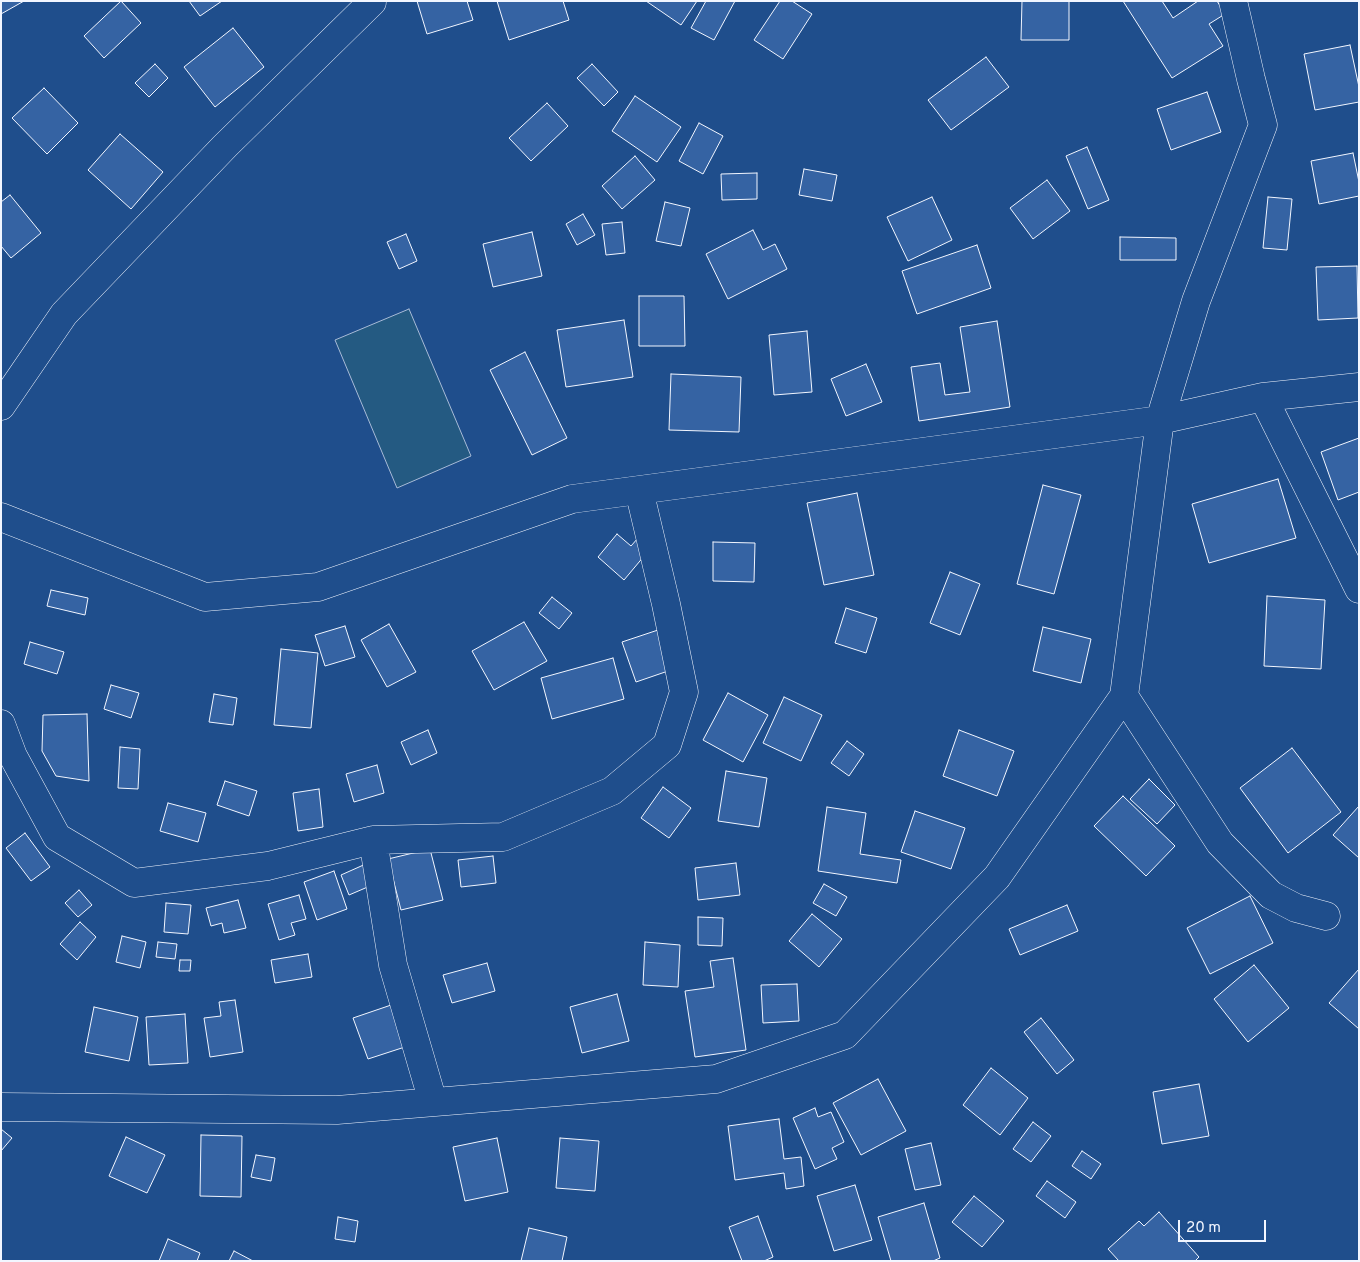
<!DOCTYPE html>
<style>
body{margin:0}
#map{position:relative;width:1360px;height:1262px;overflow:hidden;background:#1f4e8c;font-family:Overpass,sans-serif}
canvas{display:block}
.frame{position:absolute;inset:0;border:2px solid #f2f6ff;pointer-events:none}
.scale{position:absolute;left:1178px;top:1220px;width:88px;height:22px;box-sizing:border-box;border:2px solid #f2f6ff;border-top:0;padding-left:6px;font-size:15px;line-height:18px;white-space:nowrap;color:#f2f6ff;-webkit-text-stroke:4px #1f4e8c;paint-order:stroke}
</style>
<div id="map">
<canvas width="1360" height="1262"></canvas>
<div class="frame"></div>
<div class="scale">20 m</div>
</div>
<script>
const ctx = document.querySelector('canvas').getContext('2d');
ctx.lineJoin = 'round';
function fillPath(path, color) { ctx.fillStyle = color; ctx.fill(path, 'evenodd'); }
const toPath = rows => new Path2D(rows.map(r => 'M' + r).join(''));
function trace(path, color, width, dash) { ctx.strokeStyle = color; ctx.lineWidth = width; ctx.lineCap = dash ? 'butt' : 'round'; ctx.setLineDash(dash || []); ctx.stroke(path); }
const green = toPath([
 [409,309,471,456,397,488,335,340,409,309]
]);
fillPath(green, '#245a82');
trace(green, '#a8bbd7', 1);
const building = toPath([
 [1,1,24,1,1,14,1,1],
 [121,1,141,23,104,58,84,36,121,1],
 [189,1,222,1,200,16,189,1],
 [417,1,467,1,473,20,427,34,417,1],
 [497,1,563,1,569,20,509,40,497,1],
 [646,1,697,1,681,25,646,1],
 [706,1,735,1,714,40,691,28,706,1],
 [780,1,792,1,812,14,783,59,754,40,780,1],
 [1022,1,1069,1,1069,40,1021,40,1022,1],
 [1123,1,1162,1,1173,18,1198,1,1217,1,1225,14,1209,24,1223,46,1172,78,1123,1],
 [233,28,264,67,215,107,184,67,233,28],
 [1350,45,1359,87,1359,102,1315,110,1304,54,1350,45],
 [986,57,1009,87,951,130,928,100,986,57],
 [155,64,168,78,149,97,135,83,155,64],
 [592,64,618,92,604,106,577,78,592,64],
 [44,88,78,123,47,154,12,118,44,88],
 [1207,92,1221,132,1171,150,1157,109,1207,92],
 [635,96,681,127,657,162,612,131,635,96],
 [547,103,568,126,531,161,509,138,547,103],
 [699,123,723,136,703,174,679,161,699,123],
 [120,134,163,172,131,209,88,170,120,134],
 [1087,147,1109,200,1088,209,1066,156,1087,147],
 [1353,153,1359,182,1359,196,1319,204,1311,161,1353,153],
 [635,156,655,180,622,209,602,186,635,156],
 [804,169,837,175,832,201,799,195,804,169],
 [757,173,757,199,722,200,721,174,757,173],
 [1047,180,1070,211,1033,239,1010,208,1047,180],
 [10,195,41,233,11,258,1,246,1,202,10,195],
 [932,197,952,240,908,261,887,217,932,197],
 [1268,197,1292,199,1287,250,1263,248,1268,197],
 [665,202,690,208,681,246,656,241,665,202],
 [583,214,595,235,577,245,566,224,583,214],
 [622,222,625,253,606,255,602,224,622,222],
 [753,230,763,250,775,244,787,269,728,299,706,254,753,230],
 [532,232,542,276,493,287,483,244,532,232],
 [406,234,417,261,399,269,387,242,406,234],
 [1120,237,1176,238,1176,260,1120,260,1120,237],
 [977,245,991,288,917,314,902,271,977,245],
 [1357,266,1358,318,1318,320,1316,267,1357,266],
 [639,296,684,296,685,346,639,346,639,296],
 [624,320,633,377,566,387,557,330,624,320],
 [997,321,1010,407,919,421,911,367,940,363,945,395,970,392,960,327,997,321],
 [807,331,812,392,774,395,769,335,807,331],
 [525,352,567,438,532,455,490,370,525,352],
 [866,364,882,402,846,416,831,379,866,364],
 [671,374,741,377,739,432,669,430,671,374],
 [1359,438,1359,492,1338,500,1321,452,1359,438],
 [1278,479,1296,538,1209,563,1192,504,1278,479],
 [1043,485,1081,495,1054,594,1017,584,1043,485],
 [857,493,874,575,824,585,807,503,857,493],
 [617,534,631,546,638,538,650,549,624,580,598,557,617,534],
 [713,542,755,543,754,582,713,581,713,542],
 [950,572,980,584,960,635,930,623,950,572],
 [51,590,88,598,85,615,47,606,51,590],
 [1267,596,1325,600,1321,669,1264,666,1267,596],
 [552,597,572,613,559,629,539,613,552,597],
 [846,608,877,618,866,653,835,643,846,608],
 [524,622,547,661,494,690,472,651,524,622],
 [389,624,416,672,387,687,361,640,389,624],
 [345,626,355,657,325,666,315,635,345,626],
 [1043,627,1091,639,1081,683,1033,671,1043,627],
 [658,630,671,670,636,682,622,642,658,630],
 [30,642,64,652,57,674,24,664,30,642],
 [281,649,318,653,311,728,274,725,281,649],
 [613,658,624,699,552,719,541,678,613,658],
 [111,685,139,693,131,718,104,709,111,685],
 [728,693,768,715,743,762,703,740,728,693],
 [214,694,237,698,233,725,209,722,214,694],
 [784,697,822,715,801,761,763,743,784,697],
 [87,714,89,781,56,776,42,751,43,715,87,714],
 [428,730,437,753,411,765,401,742,428,730],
 [959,730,1014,751,997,796,943,776,959,730],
 [847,741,864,754,849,776,831,763,847,741],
 [120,747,140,749,138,789,118,788,120,747],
 [1292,748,1341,812,1288,853,1240,788,1292,748],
 [377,765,384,793,354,802,346,774,377,765],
 [726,771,767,778,759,827,718,821,726,771],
 [1149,779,1175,805,1157,824,1130,799,1149,779],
 [225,781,257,791,249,816,217,805,225,781],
 [663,787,691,808,669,838,641,818,663,787],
 [319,789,323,827,298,831,293,793,319,789],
 [1123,796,1175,846,1146,876,1094,826,1123,796],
 [168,803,206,813,198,842,160,831,168,803],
 [1359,806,1359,858,1333,835,1359,806],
 [827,807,866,813,860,854,901,860,897,883,818,871,827,807],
 [915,811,965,828,951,869,901,852,915,811],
 [25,833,50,867,31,881,6,848,25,833],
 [430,849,443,900,401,910,388,859,430,849],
 [493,856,496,883,461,887,458,860,493,856],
 [368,863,377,883,349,895,341,875,368,863],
 [736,863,740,895,698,900,695,868,736,863],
 [334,871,347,909,317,920,304,882,334,871],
 [824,884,847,897,836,916,813,903,824,884],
 [79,890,92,905,78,917,65,903,79,890],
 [299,895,306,919,291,923,295,935,279,940,268,904,299,895],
 [1250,896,1273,943,1210,974,1187,928,1250,896],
 [238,900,246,928,224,933,222,923,211,926,206,908,238,900],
 [166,903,191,905,188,934,164,932,166,903],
 [1067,905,1078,931,1020,955,1009,929,1067,905],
 [812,914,842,939,819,967,789,941,812,914],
 [698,917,723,918,722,946,698,945,698,917],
 [80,922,96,937,77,960,60,944,80,922],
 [122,936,146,942,140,968,116,962,122,936],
 [158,942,177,944,175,959,156,957,158,942],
 [645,942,680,945,678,987,643,985,645,942],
 [308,954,312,977,275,983,271,960,308,954],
 [733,958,746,1050,695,1057,685,991,714,987,710,961,733,958],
 [180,960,191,960,190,971,179,971,180,960],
 [487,963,495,991,452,1003,443,975,487,963],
 [1254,965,1289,1008,1248,1042,1214,999,1254,965],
 [1359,969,1359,1029,1329,1003,1359,969],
 [797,984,799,1021,763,1023,761,985,797,984],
 [617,994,629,1041,582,1053,570,1007,617,994],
 [235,1000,243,1052,210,1057,204,1018,221,1016,219,1002,235,1000],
 [400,1002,414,1044,368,1059,353,1018,400,1002],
 [94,1007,138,1017,129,1061,85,1052,94,1007],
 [185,1014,188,1063,149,1065,146,1017,185,1014],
 [1041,1018,1074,1060,1057,1074,1024,1032,1041,1018],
 [991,1068,1028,1098,1000,1135,963,1105,991,1068],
 [878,1079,906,1131,861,1155,833,1103,878,1079],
 [1199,1084,1209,1136,1162,1144,1153,1092,1199,1084],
 [815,1108,818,1117,831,1112,844,1142,832,1148,837,1159,815,1169,793,1118,815,1108],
 [779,1119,784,1159,801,1157,804,1186,786,1189,784,1173,735,1180,728,1126,779,1119],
 [1033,1122,1051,1136,1031,1162,1013,1149,1033,1122],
 [1,1129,12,1138,1,1151,1,1129],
 [201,1135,242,1136,241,1197,200,1196,201,1135],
 [126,1137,165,1155,147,1193,109,1176,126,1137],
 [497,1138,508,1192,465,1201,453,1147,497,1138],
 [560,1138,599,1141,595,1191,556,1188,560,1138],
 [931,1143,941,1185,915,1190,905,1149,931,1143],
 [1082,1151,1101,1164,1091,1179,1072,1166,1082,1151],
 [256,1155,275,1158,271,1181,251,1177,256,1155],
 [1047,1181,1076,1202,1065,1218,1036,1196,1047,1181],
 [855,1185,872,1240,834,1251,817,1196,855,1185],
 [974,1196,1004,1221,982,1247,952,1222,974,1196],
 [924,1203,940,1258,933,1261,891,1261,878,1217,924,1203],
 [1159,1212,1199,1257,1195,1261,1119,1261,1108,1249,1139,1221,1144,1226,1159,1212],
 [758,1216,773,1257,764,1261,742,1261,729,1227,758,1216],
 [338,1217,358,1221,355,1242,335,1239,338,1217],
 [529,1228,567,1237,562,1261,521,1261,529,1228],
 [168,1239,200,1253,197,1261,159,1261,168,1239],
 [234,1251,253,1261,229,1261,234,1251]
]);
fillPath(building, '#3563a3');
trace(building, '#f2f6ff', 1);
const minor = toPath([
 [1263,397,1359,589],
 [1,406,64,314,225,146,372,2,372,1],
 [1,517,205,597,318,587,572,499,1160,420,1263,397,1359,387],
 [1124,696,1220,843,1271,895,1296,908,1326,916],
 [1,724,13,756,57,837,134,883,268,866,373,840,503,837,612,791,667,745,684,692,666,604,639,490],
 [373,840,393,965,433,1102],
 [1,1107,337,1110,716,1079,845,1035,997,877,1124,696,1160,420,1196,301,1263,125,1251,79,1233,1]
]);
trace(minor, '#f2f6ff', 29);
trace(minor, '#1f4e8c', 28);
</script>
